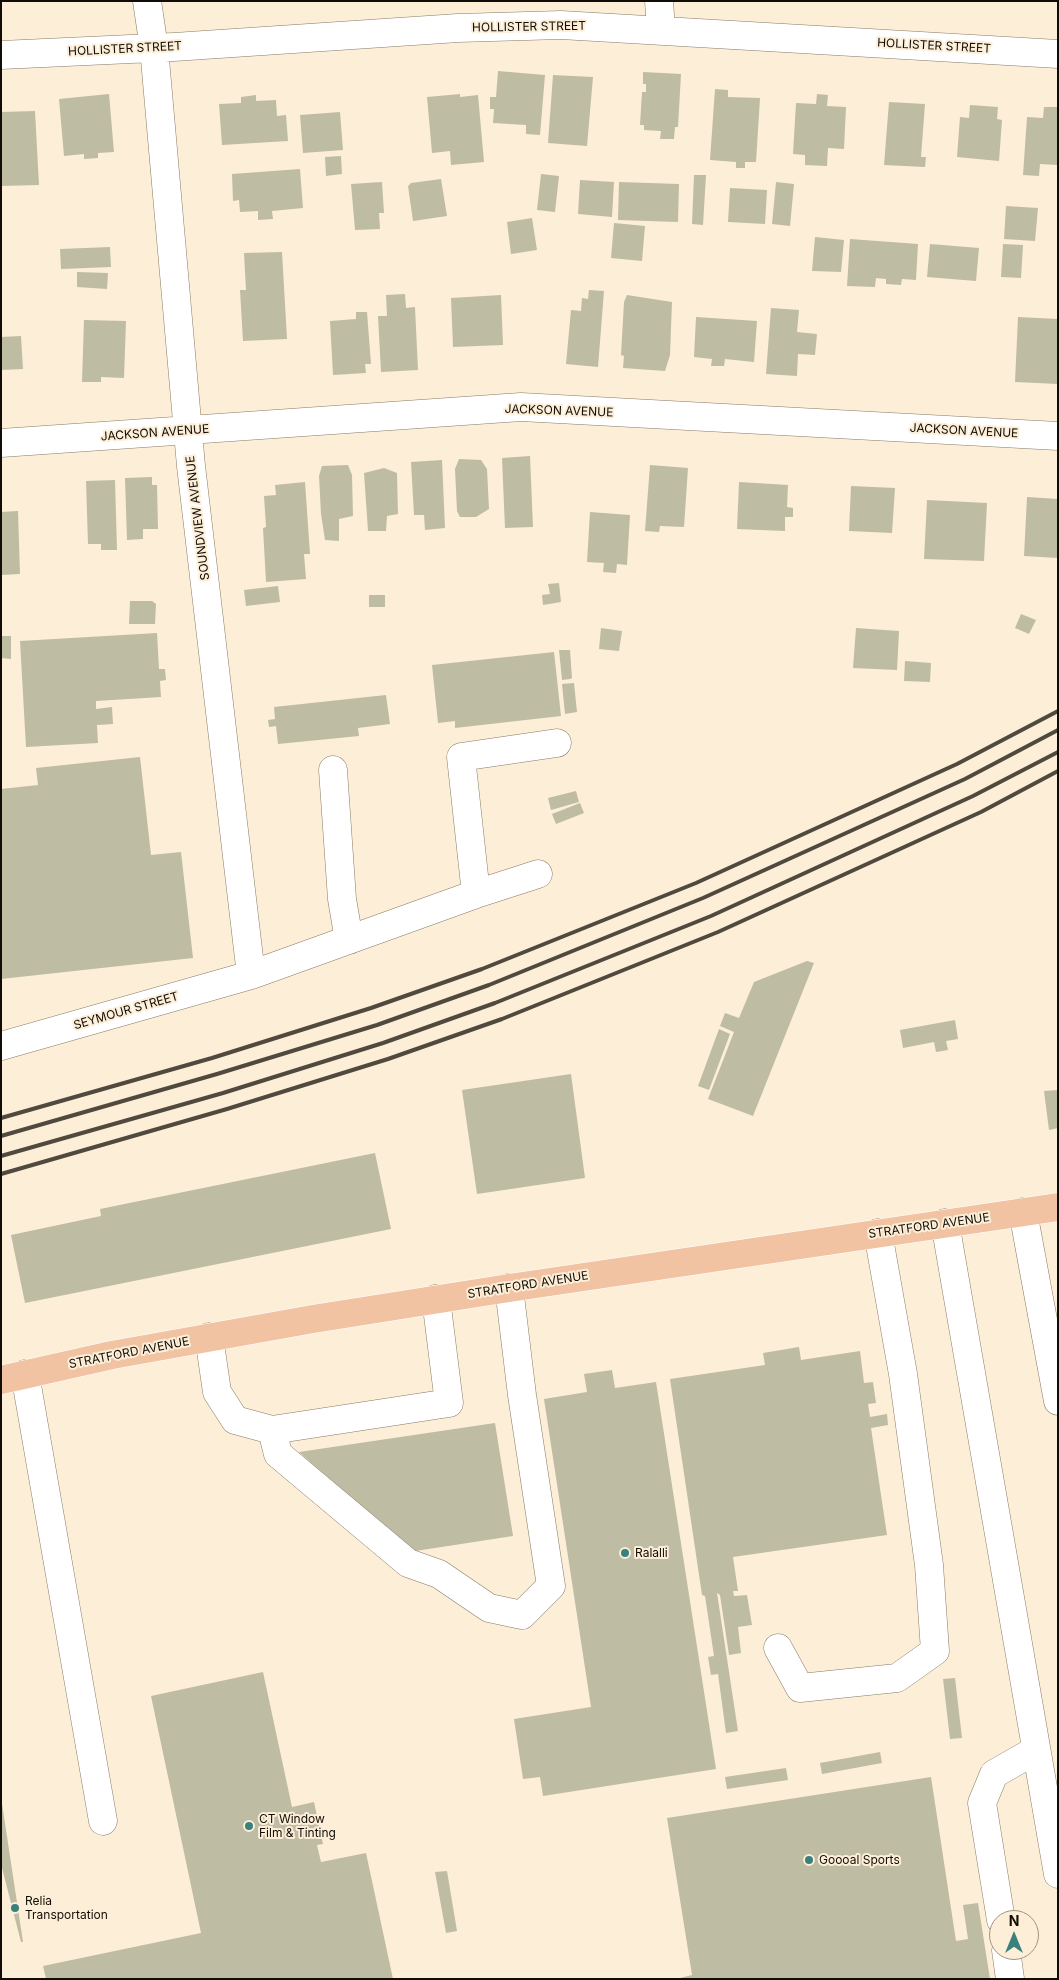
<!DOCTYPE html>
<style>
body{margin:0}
#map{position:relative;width:1059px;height:1980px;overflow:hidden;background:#fdeed8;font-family:Inter,sans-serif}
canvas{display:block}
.frame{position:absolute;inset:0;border:2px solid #110d06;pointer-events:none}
.north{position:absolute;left:989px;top:1910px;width:50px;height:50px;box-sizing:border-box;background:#fdeed8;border:1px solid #9f9484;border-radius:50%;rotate:0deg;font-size:14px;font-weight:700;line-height:20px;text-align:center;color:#110d06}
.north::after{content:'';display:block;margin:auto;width:18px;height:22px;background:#39817d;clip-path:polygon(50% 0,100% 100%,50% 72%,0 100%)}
</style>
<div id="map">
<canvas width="1059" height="1980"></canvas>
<div class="frame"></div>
<div class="north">N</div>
</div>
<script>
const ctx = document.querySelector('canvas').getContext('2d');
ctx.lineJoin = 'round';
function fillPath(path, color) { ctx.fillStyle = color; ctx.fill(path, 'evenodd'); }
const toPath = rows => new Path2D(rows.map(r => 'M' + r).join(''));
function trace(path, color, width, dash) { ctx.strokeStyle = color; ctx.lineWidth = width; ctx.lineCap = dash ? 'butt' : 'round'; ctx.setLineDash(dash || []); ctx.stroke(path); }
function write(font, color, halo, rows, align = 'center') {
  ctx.font = font + ' Inter,sans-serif'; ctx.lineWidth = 4; ctx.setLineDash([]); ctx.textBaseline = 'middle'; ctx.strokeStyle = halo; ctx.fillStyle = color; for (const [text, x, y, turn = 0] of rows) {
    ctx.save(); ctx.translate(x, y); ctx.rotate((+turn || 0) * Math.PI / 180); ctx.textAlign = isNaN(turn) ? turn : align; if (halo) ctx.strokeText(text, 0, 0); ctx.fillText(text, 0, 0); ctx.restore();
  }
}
fillPath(toPath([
 [498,71,545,75,540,135,526,134,526,125,493,123,494,109,490,109,490,97,496,97],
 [643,72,681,74,678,127,675,127,674,139,660,139,661,131,644,130,644,125,640,125,642,92,646,92,646,84,643,84],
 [553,75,593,77,587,146,548,143],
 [715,89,728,90,728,97,760,98,756,162,745,162,745,168,736,168,736,162,710,160],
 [109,94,114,152,98,153,98,158,84,159,84,154,64,156,59,99],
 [460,94,460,97,478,95,484,162,451,165,450,151,432,153,427,97],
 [817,94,828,95,827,106,846,107,844,149,828,148,827,166,805,165,805,155,793,154,796,103,816,104],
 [256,95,256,101,276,100,277,116,286,115,288,141,222,145,219,104,241,103,241,97],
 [889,102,925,104,921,157,926,157,925,167,884,165],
 [970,105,998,107,997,119,1002,120,999,161,957,157,960,117,969,118],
 [1044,107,1058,107,1058,165,1040,164,1039,176,1023,175,1027,117,1043,118],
 [35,111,39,185,1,186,1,112],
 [340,112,343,150,303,153,300,115],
 [341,156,342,174,326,176,325,157],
 [300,169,303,208,272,211,273,219,258,220,258,211,240,212,239,200,233,201,232,174],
 [541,174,559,176,555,212,537,210],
 [694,175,706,175,703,225,692,224],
 [441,179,447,216,413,221,408,186,411,183],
 [580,180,614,182,612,217,578,214],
 [382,182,384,213,379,213,380,229,355,230,351,184],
 [619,182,679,184,678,222,618,220],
 [776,182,794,184,790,226,772,224],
 [730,188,767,190,765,224,728,222],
 [1006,206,1038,208,1035,241,1004,239],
 [532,218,537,250,511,254,507,222],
 [614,223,645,226,642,261,611,258],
 [815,237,844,240,841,272,812,271],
 [850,239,918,244,916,280,902,279,901,285,886,284,886,279,876,278,875,287,847,286],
 [930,244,979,248,976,281,927,277],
 [1003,244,1023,245,1021,278,1001,277],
 [110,247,111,267,61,269,60,249],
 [282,252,287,339,243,341,240,290,246,290,244,253],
 [77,272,108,273,107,289,77,287],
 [589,290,604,291,598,367,566,364,571,310,581,311,582,298,588,299],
 [405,294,406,308,415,307,418,370,381,372,378,316,387,316,386,295],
 [501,295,503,345,453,347,451,298],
 [627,295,672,302,670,355,665,371,623,368,624,356,621,355,624,302],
 [771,308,799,310,797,332,817,334,815,355,798,354,797,376,766,374],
 [356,312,367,312,371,364,365,364,366,373,333,375,330,321,356,319],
 [696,317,757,321,754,362,725,359,724,366,711,366,712,359,694,357],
 [1018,317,1058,319,1058,384,1015,382],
 [84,320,126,321,124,378,101,377,101,382,82,382],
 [21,336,23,369,1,370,1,337],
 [530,456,533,527,505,528,502,458],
 [459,459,481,460,487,469,489,509,476,517,460,517,457,511,455,469],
 [442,460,445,528,425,530,424,515,414,515,411,462],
 [348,465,352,475,353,516,339,519,339,541,325,540,321,514,319,476,322,466],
 [650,465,688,468,684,527,660,526,659,532,645,531],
 [384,468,397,473,398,514,387,516,386,531,368,531,364,473],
 [152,477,152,485,157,485,158,529,143,529,143,539,127,540,125,478],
 [115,480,117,550,101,550,101,544,88,544,86,481],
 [305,482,310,554,304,554,306,579,266,582,263,528,266,527,264,496,276,495,275,485],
 [739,482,788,485,787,507,793,508,793,517,785,517,785,531,737,529],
 [851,486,895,488,892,533,849,531],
 [1027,497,1058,499,1058,558,1024,556],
 [927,500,987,503,984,561,924,559],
 [18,511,20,574,1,575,1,512],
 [590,512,630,515,627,565,617,564,616,573,603,572,604,563,587,562],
 [559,583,561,602,543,605,542,595,550,594,548,584],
 [278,586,280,602,246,606,244,590],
 [369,595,385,595,385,607,369,607],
 [130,601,152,601,156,604,155,624,129,624],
 [1021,614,1036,620,1029,634,1015,628],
 [601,628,622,631,619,651,599,649],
 [856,628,899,631,897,670,853,668],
 [157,633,159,669,165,669,166,680,160,681,161,697,96,701,96,709,112,707,113,724,97,725,98,743,26,747,20,641],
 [1,636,11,636,11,659,1,658],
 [559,650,570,650,572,678,570,679,562,680],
 [554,652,561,716,455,728,455,721,438,723,432,665],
 [905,661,931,663,930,682,904,681],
 [574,683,577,712,565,714,562,684],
 [386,695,390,724,358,728,359,736,278,744,276,726,269,727,268,720,275,719,274,707],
 [140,757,151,855,181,852,193,958,1,979,1,789,38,785,36,768],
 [576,791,579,802,551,810,548,798],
 [580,803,584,813,556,824,552,814],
 [807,961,814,963,753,1116,708,1099,734,1032,720,1026,725,1013,739,1018,754,982],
 [955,1020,958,1039,946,1041,948,1050,936,1052,934,1042,903,1048,900,1030],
 [719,1029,730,1034,709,1090,698,1086],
 [571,1074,585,1178,477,1194,462,1090],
 [1058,1090,1058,1128,1049,1130,1044,1091],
 [375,1153,391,1229,25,1303,11,1235,101,1216,100,1209],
 [799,1347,801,1360,860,1351,864,1383,873,1382,876,1403,868,1404,870,1417,887,1414,888,1425,871,1428,887,1535,733,1557,738,1591,733,1591,734,1596,747,1595,752,1625,738,1627,741,1653,729,1655,720,1595,717,1593,738,1731,726,1733,718,1674,711,1675,708,1657,714,1656,705,1596,702,1595,670,1379,765,1365,763,1353],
 [612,1370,615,1388,656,1382,716,1769,543,1796,540,1777,523,1779,514,1719,591,1707,544,1399,587,1392,584,1374],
 [495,1423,513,1536,409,1552,299,1452],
 [263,1672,292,1807,314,1802,323,1844,317,1845,321,1862,366,1853,393,1979,46,1979,43,1966,201,1933,151,1696],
 [955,1678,962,1738,950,1739,943,1679],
 [880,1752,882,1763,822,1774,820,1763],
 [786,1768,788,1780,727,1789,725,1777],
 [931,1777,956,1941,968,1939,963,1905,978,1903,990,1979,676,1979,692,1975,667,1818],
 [1,1797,23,1942,21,1942,1,1864],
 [447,1871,457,1931,446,1933,435,1872]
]), '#bfbca4');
const minor = toPath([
 [147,1,154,48,191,466,251,975],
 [659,1,661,30],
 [1,55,174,47,458,28,561,25,1058,54],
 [1,443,521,407,1058,436],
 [333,770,342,899,349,940],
 [476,894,461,757,557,743],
 [1,1046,251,975,476,894,538,874],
 [1023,1212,1058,1401],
 [945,1223,1058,1874],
 [209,1337,217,1392,235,1420,272,1430,449,1403,436,1299],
 [25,1374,103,1821],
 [272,1430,278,1454,408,1563,439,1574,489,1608,522,1615,551,1586,522,1395,509,1288],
 [778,1648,800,1688,897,1678,935,1651,929,1565,903,1374,878,1233],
 [1001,1920,982,1803,994,1774,1036,1750],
 [1006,1950,1010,1979]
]);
const major = toPath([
 [1,1380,112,1355,313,1319,509,1288,1058,1207]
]);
trace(minor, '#877a66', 29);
trace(major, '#fff', 29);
trace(minor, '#fff', 28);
trace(major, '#f1c3a3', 28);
trace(toPath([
 [1,1118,212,1058,371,1008,482,969,696,883,957,764,1058,711],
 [1,1136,217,1074,377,1025,489,985,703,898,965,779,1058,730],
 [1,1156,223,1093,383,1043,495,1003,711,916,973,796,1058,752],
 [1,1174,227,1109,388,1059,502,1019,718,932,981,812,1058,771]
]), '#50493e', 4);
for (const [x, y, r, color] of [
 [625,1553,5,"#39817d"],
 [249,1826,5,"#39817d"],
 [809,1860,5,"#39817d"],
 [15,1908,5,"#39817d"]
]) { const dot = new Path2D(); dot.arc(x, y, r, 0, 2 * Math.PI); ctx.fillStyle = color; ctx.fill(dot); trace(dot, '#fdeed8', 2); }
write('12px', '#110d06', '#fdeed8', [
 ["HOLLISTER STREET",529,27,-1],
 ["HOLLISTER STREET",934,46,3],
 ["HOLLISTER STREET",125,49,-3],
 ["JACKSON AVENUE",559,411,2],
 ["JACKSON AVENUE",964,431,3],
 ["JACKSON AVENUE",155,433,-4],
 ["SOUNDVIEW AVENUE",198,518,-97],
 ["SEYMOUR STREET",126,1011,-16],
 ["STRATFORD AVENUE",929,1226,-8],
 ["STRATFORD AVENUE",528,1285,-9],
 ["STRATFORD AVENUE",129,1353,-11]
]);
write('12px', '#110d06', '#fdeed8', [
 ["Ralalli",635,1553],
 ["CT Window",259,1819],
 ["Film & Tinting",259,1833],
 ["Goooal Sports",819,1860],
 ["Relia",25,1901],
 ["Transportation",25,1915]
], 'left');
</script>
